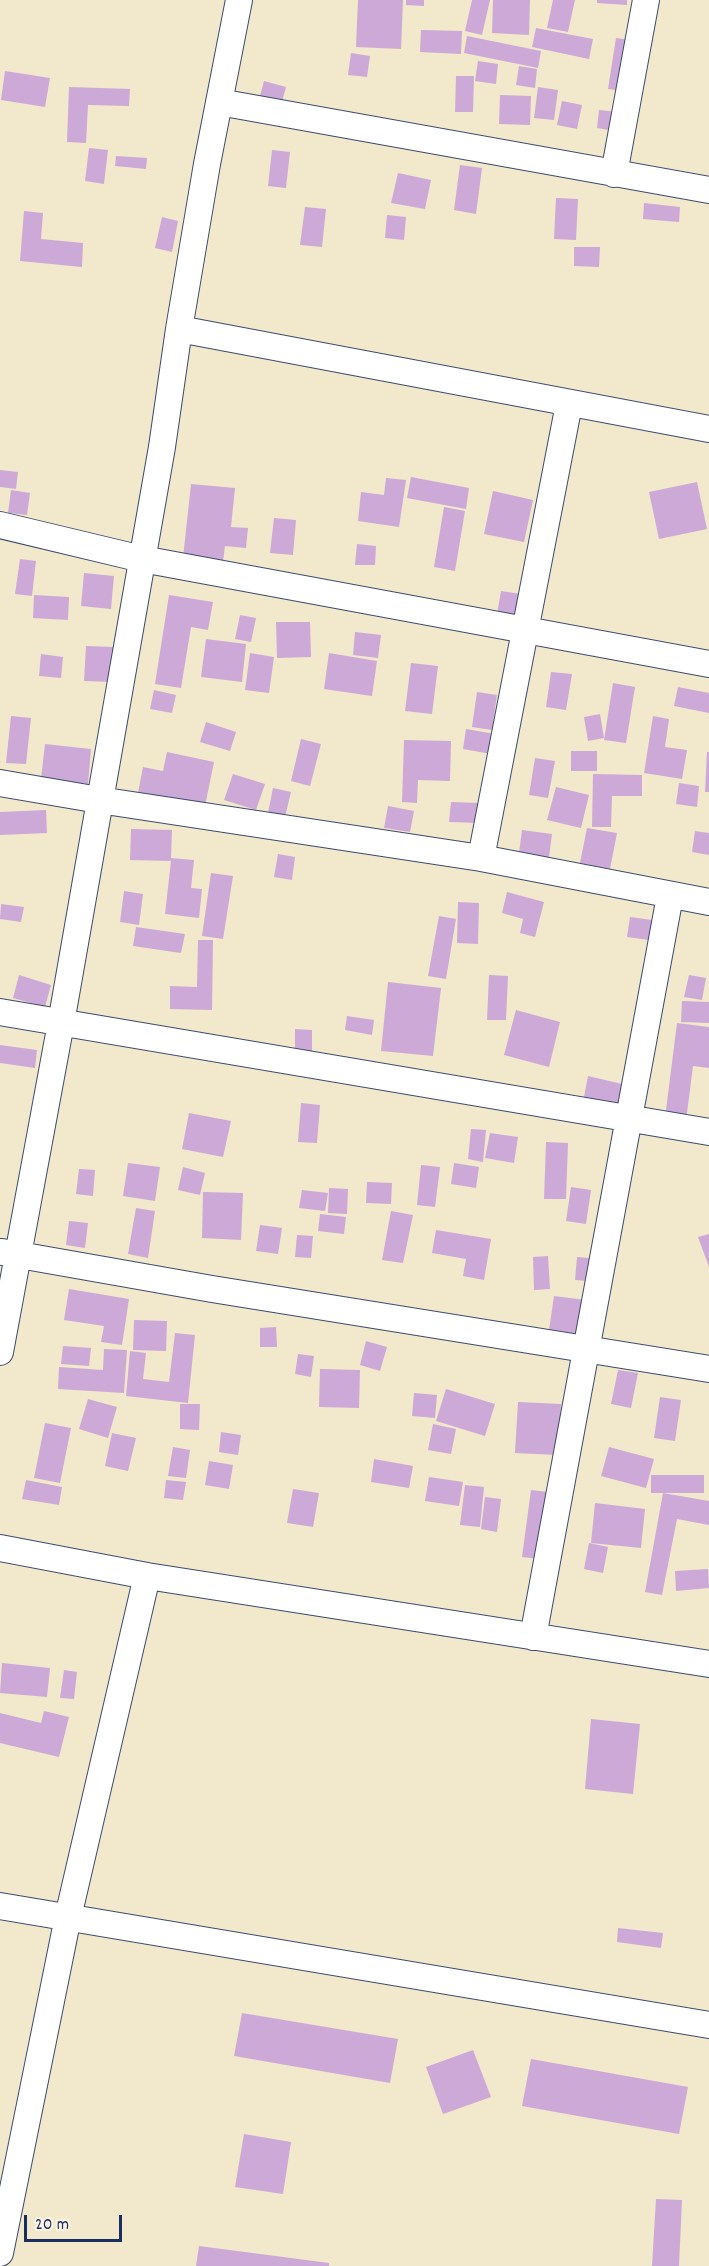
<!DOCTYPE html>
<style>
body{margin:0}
#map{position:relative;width:709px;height:2266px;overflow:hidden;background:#f2e8cc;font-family:Dekko,sans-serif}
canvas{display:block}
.scale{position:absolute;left:24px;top:2215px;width:98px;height:27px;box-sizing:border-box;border:3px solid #1b2f5e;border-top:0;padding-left:8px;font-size:18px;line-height:21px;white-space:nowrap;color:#1b2f5e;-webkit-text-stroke:4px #fcf5e5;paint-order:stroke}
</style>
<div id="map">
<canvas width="709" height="2266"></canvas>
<div class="scale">20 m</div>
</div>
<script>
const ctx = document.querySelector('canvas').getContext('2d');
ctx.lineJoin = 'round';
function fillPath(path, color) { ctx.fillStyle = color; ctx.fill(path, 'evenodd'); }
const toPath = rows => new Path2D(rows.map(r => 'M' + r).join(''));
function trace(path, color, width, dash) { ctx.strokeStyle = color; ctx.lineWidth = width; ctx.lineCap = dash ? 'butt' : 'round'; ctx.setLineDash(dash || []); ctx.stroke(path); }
fillPath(toPath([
 [358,0,403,0,401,49,356,47],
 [406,0,424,0,424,6,406,5],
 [472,0,490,0,482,35,465,31],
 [493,0,530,0,529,35,492,33],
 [553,0,575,0,568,32,547,28],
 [597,0,627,0,627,5,597,3],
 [536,28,593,39,589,59,532,47],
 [421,30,462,31,461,54,420,52],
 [467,36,541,51,538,68,464,53],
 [616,38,638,41,630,92,608,89],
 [351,53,370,56,367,77,348,75],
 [478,61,498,64,496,84,475,81],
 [519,66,537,69,535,88,516,85],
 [5,71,50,78,45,107,1,100],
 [456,76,474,76,473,112,455,112],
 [264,81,286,87,279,113,257,107],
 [69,87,130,89,129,106,88,105,86,143,67,142],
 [538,87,558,90,554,120,534,118],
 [500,95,531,96,530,125,499,124],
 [562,101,582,105,577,129,557,125],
 [599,110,618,112,615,131,597,128],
 [89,148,108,150,104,184,85,181],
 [272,150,290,152,286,188,268,186],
 [116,156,147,158,146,169,115,166],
 [460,165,482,168,476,214,454,210],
 [398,173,431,180,425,209,391,203],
 [556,198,578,199,576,240,554,239],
 [644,203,680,207,679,222,643,219],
 [305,207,326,209,322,247,300,245],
 [24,211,43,213,41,239,83,243,82,267,20,261],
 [387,215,406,217,404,240,385,238],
 [162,217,178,221,172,252,155,248],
 [574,247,600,247,599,267,574,266],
 [0,470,18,472,16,489,0,487],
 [411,477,469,488,466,509,407,498],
 [386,478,406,480,399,527,358,521,361,492,384,495],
 [697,482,707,529,659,539,649,492],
 [191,484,235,488,231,527,248,528,246,548,225,546,223,562,183,558],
 [11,490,30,493,27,515,8,513],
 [493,491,533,500,524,542,484,534],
 [444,507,465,511,455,571,434,567],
 [274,518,296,520,293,555,270,553],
 [357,544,376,546,375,565,355,565],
 [20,559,36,561,32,596,15,594],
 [84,573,114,576,111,609,81,606],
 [501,591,521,594,517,617,497,614],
 [34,595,69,597,68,620,33,618],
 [169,595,213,602,208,630,191,627,181,688,155,684],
 [240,615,256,618,251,642,235,639],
 [276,622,310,622,311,657,277,658],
 [355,632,381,635,378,658,353,655],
 [206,639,246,644,242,682,201,677],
 [86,646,113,647,112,682,84,681],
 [250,653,274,657,269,693,245,690],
 [329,653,377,661,372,696,324,689],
 [41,654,63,657,61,678,39,676],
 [411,663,438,666,432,714,405,711],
 [551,672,572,674,566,710,546,707],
 [613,683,635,687,626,743,604,740],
 [678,687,709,693,709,713,674,706],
 [154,690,176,695,172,713,150,709],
 [477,692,497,695,492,730,472,727],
 [600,714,604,738,588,741,584,717],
 [11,716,31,718,26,764,6,763],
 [653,716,669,719,665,747,687,750,682,779,644,773],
 [206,722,236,732,230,751,200,742],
 [466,729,495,734,491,754,463,749],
 [301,739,321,744,310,786,291,781],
 [404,740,451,741,450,781,418,780,417,803,402,802],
 [45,744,91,749,88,784,41,779],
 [571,751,597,751,597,771,571,771],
 [167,752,214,762,205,806,138,793,143,767,163,771],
 [707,752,709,752,709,792,705,792],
 [535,758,555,761,548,798,529,795],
 [233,774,265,784,256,810,224,800],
 [593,774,642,775,642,796,612,796,611,827,592,827],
 [679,783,699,786,697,807,676,804],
 [556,787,589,795,581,828,547,820],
 [273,788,291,792,285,817,268,813],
 [451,802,479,803,478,823,449,822],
 [388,806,414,811,410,832,384,828],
 [46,810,47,833,0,835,0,812],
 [587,828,617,833,610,869,580,863],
 [131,829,172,830,171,858,194,860,191,888,202,889,199,918,165,914,171,861,130,860],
 [522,830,552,834,549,857,519,853],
 [695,831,709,833,709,855,692,852],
 [278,854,295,857,292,880,274,877],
 [211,873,233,876,223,939,202,936],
 [124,891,143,894,139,925,120,922],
 [507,892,544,902,535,937,520,933,523,919,502,913],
 [458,902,479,903,478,944,457,943],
 [1,904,24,907,21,922,0,919],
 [439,916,456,919,446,979,428,976],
 [630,917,652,920,649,940,627,937],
 [136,927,185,934,181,953,133,946],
 [198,940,213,940,212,1010,170,1009,170,986,197,987],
 [19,975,51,985,45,1007,13,998],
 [489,975,508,976,506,1020,487,1020],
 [689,975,706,978,702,1000,684,997],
 [388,982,441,988,433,1056,381,1051],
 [682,1001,709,1002,709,1023,681,1022],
 [516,1010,560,1022,549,1067,504,1055],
 [347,1016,374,1020,372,1035,345,1030],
 [677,1023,709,1027,709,1068,693,1066,686,1121,665,1118],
 [295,1029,312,1030,312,1051,295,1051],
 [0,1045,37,1050,35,1068,0,1063],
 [588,1076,622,1084,617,1105,584,1097],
 [301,1103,320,1105,317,1143,298,1142],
 [189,1113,231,1121,223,1157,182,1149],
 [471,1129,486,1130,483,1162,468,1159],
 [490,1133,518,1137,514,1163,485,1158],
 [546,1142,568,1143,566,1199,544,1199],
 [128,1163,160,1167,155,1201,123,1196],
 [454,1163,479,1167,476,1188,451,1184],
 [421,1165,440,1167,435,1207,417,1205],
 [183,1167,205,1173,200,1195,178,1190],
 [79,1169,95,1170,93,1196,76,1194],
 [367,1182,392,1183,391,1204,366,1203],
 [571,1187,591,1190,586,1224,566,1221],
 [329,1188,348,1189,347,1214,328,1213],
 [302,1190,328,1193,325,1211,299,1208],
 [203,1192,243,1193,241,1240,202,1238],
 [136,1208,155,1211,148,1258,128,1254],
 [391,1211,413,1215,403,1263,382,1260],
 [320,1214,346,1217,344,1234,318,1231],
 [69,1221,88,1223,85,1248,66,1245],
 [260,1225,282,1228,278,1254,256,1251],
 [436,1230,491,1239,484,1280,463,1276,466,1259,432,1253],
 [709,1234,709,1267,698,1237],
 [297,1235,313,1236,311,1258,295,1257],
 [548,1256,550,1289,534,1290,533,1257],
 [577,1257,612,1260,610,1283,575,1280],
 [69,1289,129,1299,122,1345,101,1342,104,1326,64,1320],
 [554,1296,586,1300,581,1334,549,1330],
 [134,1320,167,1321,166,1351,133,1350],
 [276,1327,277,1347,260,1347,260,1328],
 [175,1333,195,1335,188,1403,126,1396,130,1351,146,1353,143,1379,169,1382],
 [366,1341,387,1347,380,1371,360,1365],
 [63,1346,91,1348,89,1366,61,1364],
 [104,1349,127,1350,124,1393,58,1389,59,1367,103,1370],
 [298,1354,314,1356,311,1377,295,1374],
 [320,1369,360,1370,359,1408,319,1407],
 [618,1370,638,1373,631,1408,611,1404],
 [446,1389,495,1404,485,1436,436,1421],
 [414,1393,437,1395,435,1418,412,1416],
 [660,1397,681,1400,675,1441,654,1438],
 [88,1399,117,1407,108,1438,79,1429],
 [518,1402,561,1404,558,1455,515,1453],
 [180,1404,200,1404,199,1430,180,1429],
 [45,1423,71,1428,60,1483,34,1478],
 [433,1424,456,1429,451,1454,428,1450],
 [221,1432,241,1435,238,1455,219,1452],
 [112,1433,136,1438,128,1471,105,1466],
 [173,1447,190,1450,186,1478,168,1476],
 [609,1447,654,1459,646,1488,601,1476],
 [374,1459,413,1466,409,1488,371,1482],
 [209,1461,233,1465,229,1489,205,1485],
 [651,1475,704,1475,704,1493,651,1493],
 [429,1477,463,1482,459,1506,425,1501],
 [26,1480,62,1487,59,1505,22,1499],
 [166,1480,186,1482,183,1500,164,1498],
 [465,1485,484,1487,480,1527,460,1525],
 [293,1489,319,1493,313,1527,287,1523],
 [531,1490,548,1492,539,1559,522,1557],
 [663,1493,709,1501,709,1525,677,1519,662,1595,645,1592],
 [485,1497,501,1499,497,1532,481,1529],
 [595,1503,645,1509,641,1548,591,1543],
 [589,1543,608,1547,603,1573,584,1569],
 [708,1569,709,1588,676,1591,675,1571],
 [2,1663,50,1668,47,1697,0,1693],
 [64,1670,77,1672,74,1699,60,1698],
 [44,1711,69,1717,59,1757,0,1743,0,1713,41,1723],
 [591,1719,640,1724,633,1794,585,1789],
 [618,1928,663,1933,661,1948,617,1942],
 [242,2013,398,2039,390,2083,234,2056],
 [473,2050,491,2097,443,2114,426,2067],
 [531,2059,688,2087,679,2134,522,2106],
 [244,2134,291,2142,283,2194,235,2187],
 [656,2199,682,2200,679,2266,652,2266],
 [199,2246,329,2263,329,2266,196,2266]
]), '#cda9d8');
const minor = toPath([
 [219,102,709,190],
 [614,174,646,0],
 [179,329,709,429],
 [0,525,142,559,709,664],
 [0,783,99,800,481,858,709,902],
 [481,858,569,404],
 [0,1012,709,1132],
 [2,1252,212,1289,709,1369],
 [0,1352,61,1023,162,447,179,329,207,164,239,0],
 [0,1548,147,1576,709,1664],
 [533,1637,670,896],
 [0,1906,709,2025],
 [0,2253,68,1917,147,1576]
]);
trace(minor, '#3b4b6e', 28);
trace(minor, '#fff', 26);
</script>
